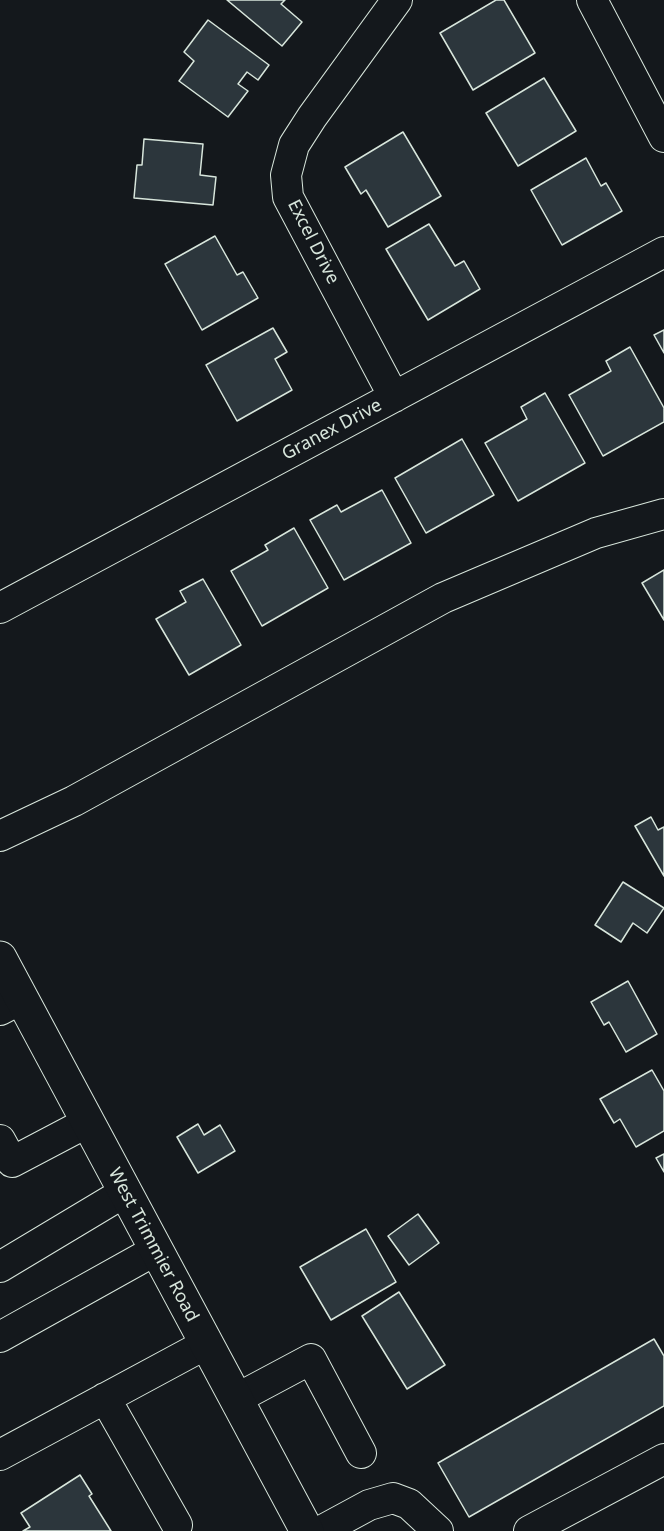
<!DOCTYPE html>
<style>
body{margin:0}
canvas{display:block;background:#14181c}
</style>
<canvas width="664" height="1531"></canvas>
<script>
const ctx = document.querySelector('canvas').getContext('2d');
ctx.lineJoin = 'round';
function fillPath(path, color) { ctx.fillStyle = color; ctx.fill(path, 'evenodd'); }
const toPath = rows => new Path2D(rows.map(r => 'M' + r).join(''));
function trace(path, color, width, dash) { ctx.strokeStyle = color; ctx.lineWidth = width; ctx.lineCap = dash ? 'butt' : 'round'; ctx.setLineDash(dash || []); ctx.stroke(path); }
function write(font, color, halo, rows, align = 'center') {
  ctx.font = font + ' "Noto Sans",sans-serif'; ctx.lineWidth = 4.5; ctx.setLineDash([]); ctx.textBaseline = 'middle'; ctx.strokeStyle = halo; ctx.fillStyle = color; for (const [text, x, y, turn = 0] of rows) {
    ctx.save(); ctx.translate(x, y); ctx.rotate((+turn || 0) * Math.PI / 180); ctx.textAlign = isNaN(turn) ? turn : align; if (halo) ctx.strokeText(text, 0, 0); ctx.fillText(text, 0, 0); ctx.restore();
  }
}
const building = toPath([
 [227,0,285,0,281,4,302,22,282,46,227,0],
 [496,0,504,0,535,53,473,90,440,33,496,0],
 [208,20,269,65,258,80,247,72,238,84,248,91,228,117,179,81,194,61,184,52,208,20],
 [544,78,576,131,518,166,486,113,544,78],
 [403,132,441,196,388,227,366,190,361,194,345,167,403,132],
 [144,139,203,144,200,175,216,177,213,205,134,198,137,165,142,165,144,139],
 [586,158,601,186,606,183,622,211,562,245,531,190,586,158],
 [429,224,455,266,464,261,480,289,428,320,386,249,429,224],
 [215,236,237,275,243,272,258,298,202,330,165,264,215,236],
 [273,328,287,352,275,359,292,390,237,421,206,365,273,328],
 [664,330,664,353,654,335,664,330],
 [630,347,664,408,664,422,603,456,569,395,611,371,606,361,630,347],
 [545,393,585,463,518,501,485,443,527,419,521,407,545,393],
 [462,439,494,495,426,533,395,478,462,439],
 [382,490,411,543,344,580,310,520,337,505,341,512,382,490],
 [294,528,328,588,262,626,231,571,268,550,265,545,294,528],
 [664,570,664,620,642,583,664,570],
 [203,579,241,645,189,675,156,619,186,602,180,591,203,579],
 [651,817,658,830,664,827,664,876,635,826,651,817],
 [623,882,664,908,647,933,633,923,621,942,595,925,623,882],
 [628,981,657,1034,626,1052,609,1022,604,1025,591,1002,628,981],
 [652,1070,664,1091,664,1131,636,1147,620,1119,614,1123,600,1099,652,1070],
 [198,1124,204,1135,220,1125,235,1151,198,1173,177,1137,198,1124],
 [664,1154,664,1172,656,1158,664,1154],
 [418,1214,439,1243,409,1265,388,1236,418,1214],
 [366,1229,396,1282,331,1320,300,1267,366,1229],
 [399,1292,445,1365,407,1389,362,1316,399,1292],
 [654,1339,664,1356,664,1406,469,1517,438,1463,654,1339],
 [80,1475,92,1494,89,1496,111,1531,23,1531,30,1527,21,1513,80,1475]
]);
fillPath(building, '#2c363c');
trace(building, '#d8e6dc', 1.5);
const minor = toPath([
 [592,0,664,137],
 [394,397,288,197,286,175,294,145,312,117,397,0],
 [0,608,664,252],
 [0,836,74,801,443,598,596,533,664,514],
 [0,1010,21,999],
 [0,1140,12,1162,88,1122],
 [0,1267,125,1192],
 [0,1337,156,1250],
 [105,1398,177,1525],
 [236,1399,311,1359,361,1453],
 [0,1455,206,1344],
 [321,1531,369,1505,393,1498,409,1504,438,1531],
 [529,1531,664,1459]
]);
const major = toPath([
 [0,958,307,1531]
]);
trace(minor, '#d8e6dc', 32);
trace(major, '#d8e6dc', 35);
trace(minor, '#14181c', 30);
trace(major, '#14181c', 33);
write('18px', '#d8e6dc', '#14181c', [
 ["Excel Drive",313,242,63],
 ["Granex Drive",332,430,-28],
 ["West Trimmier Road",153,1245,62]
]);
</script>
